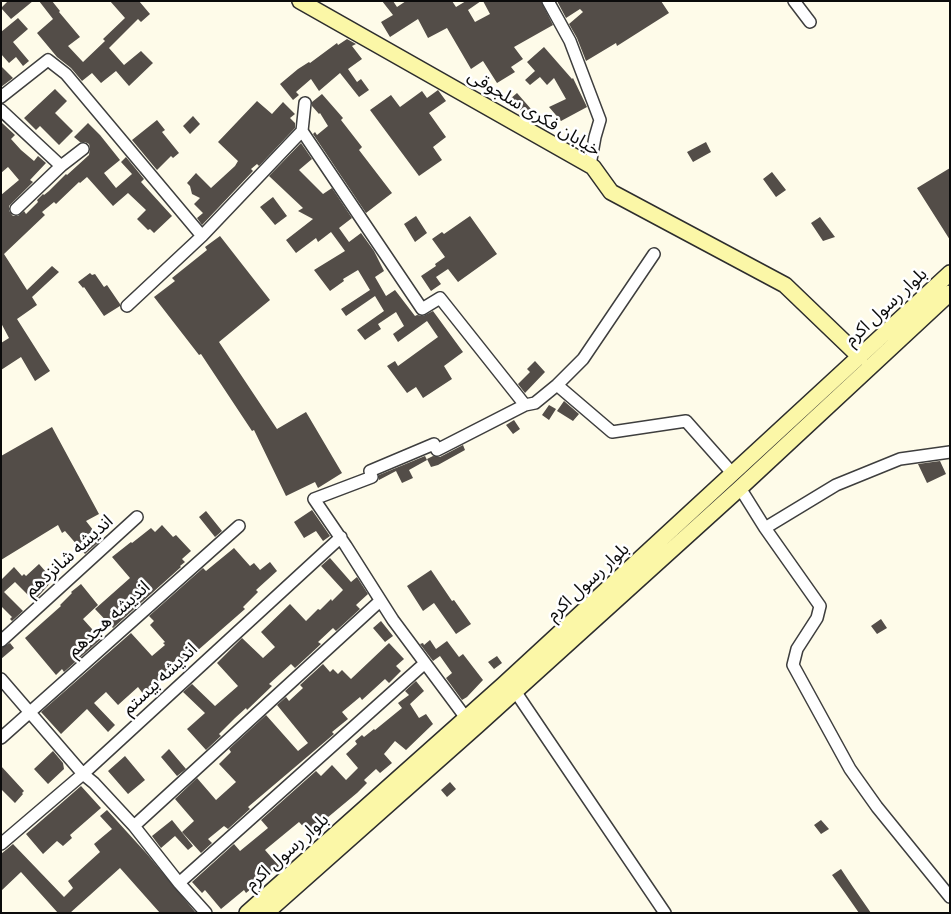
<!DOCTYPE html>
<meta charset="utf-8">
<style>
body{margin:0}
#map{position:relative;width:951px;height:914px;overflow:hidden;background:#fefbe9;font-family:Literata,serif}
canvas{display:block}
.frame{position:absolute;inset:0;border:2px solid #0b0b0b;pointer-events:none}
</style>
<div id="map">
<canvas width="951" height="914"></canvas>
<div class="frame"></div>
</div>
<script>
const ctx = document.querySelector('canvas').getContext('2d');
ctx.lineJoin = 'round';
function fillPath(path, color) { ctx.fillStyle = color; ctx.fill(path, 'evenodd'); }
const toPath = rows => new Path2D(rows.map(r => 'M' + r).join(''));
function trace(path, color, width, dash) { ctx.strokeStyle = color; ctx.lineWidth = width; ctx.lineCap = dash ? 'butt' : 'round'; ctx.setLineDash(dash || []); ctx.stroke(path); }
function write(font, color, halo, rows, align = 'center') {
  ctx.font = font + ' Literata,"Noto Sans Arabic",serif'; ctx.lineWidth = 5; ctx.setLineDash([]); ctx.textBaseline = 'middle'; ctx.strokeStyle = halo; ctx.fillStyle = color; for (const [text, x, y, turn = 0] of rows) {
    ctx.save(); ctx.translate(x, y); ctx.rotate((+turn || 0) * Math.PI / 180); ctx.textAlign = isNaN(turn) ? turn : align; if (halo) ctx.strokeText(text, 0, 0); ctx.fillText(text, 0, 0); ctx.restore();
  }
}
fillPath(toPath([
 [8,1,33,1,11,19,1,8],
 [39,1,52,1,60,11,59,12,80,37,68,46,83,62,105,41,103,39,125,18,110,1,139,1,150,14,141,22,138,19,109,48,124,65,141,51,153,63,129,86,116,71,101,83,92,73,82,81,71,68,57,57,37,33,53,19],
 [382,1,393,1,397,7,406,1,452,1,456,7,466,1,481,1,468,10,475,22,490,14,483,1,541,1,553,25,514,47,523,59,511,67,515,72,497,83,483,61,471,69,447,28,428,38,418,19,390,37,381,22,393,15],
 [557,1,661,1,669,13,617,46,616,43,586,61,577,38,569,24,583,12,580,9,566,18],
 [18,18,28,29,13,42,29,61,23,66,16,57,9,63,1,54,1,32],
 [347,39,356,44,352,46,362,59,348,69,357,82,361,79,369,90,359,97,340,73,319,91,311,79,296,92,299,95,293,100,280,84,298,69,309,62,310,63,337,43,338,45],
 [544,47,572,79,573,78,587,107,561,121,549,107,566,99,554,78,547,85,540,77,530,85,525,80,535,71,527,62],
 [1,66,13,78,1,87],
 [55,89,67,101,55,113,73,131,59,145,40,126,36,130,24,118],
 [438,90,446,101,429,113,446,137,433,147,442,160,419,176,370,110,391,95,400,107,422,91,427,98],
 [517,93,531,109,525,115,510,99],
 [322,94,343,118,341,120,362,147,359,150,392,193,366,213,313,134,315,132,317,135,328,126,320,113,319,114,312,106,312,102],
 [257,101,272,114,283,102,295,114,290,118,295,123,295,128,259,166,257,164,251,169,253,171,202,225,197,218,203,213,194,204,200,198,192,194,190,186,187,183,196,173,211,188,235,166,238,161,218,142],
 [193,116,200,124,190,134,183,126],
 [157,120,165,130,162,132,179,153,173,158,171,156,157,170,132,140],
 [1,122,15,135,11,139,21,150,34,161,38,156,46,163,30,180,33,182,9,206,9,211,13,216,18,216,24,211,26,214,38,202,37,200,43,194,44,195,49,191,66,174,67,175,89,155,90,148,89,144,85,142,80,142,74,137,88,123,100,135,120,160,104,173,116,188,132,174,121,162,126,157,144,179,141,182,172,216,154,233,150,229,148,230,137,219,146,210,128,193,113,206,87,177,80,183,79,182,56,204,54,202,42,212,45,215,4,254,27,290,52,266,59,272,32,297,37,305,17,319,50,371,35,381,21,357,1,370,1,343,9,338,1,323,1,195,19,180,8,167,1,173],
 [706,142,711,152,693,162,687,152],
 [301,143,312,159,299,170,323,194,332,188,352,218,339,228,349,242,361,233,374,251,384,271,375,277,386,296,395,290,415,316,417,315,423,316,433,311,463,352,444,366,452,379,423,398,416,387,407,393,387,366,395,361,398,366,438,337,427,321,398,342,393,334,404,326,396,312,378,324,381,329,365,340,357,330,384,311,375,296,346,316,341,309,370,290,358,270,343,279,344,281,330,291,314,270,345,251,331,232,318,242,316,238,296,253,286,240,313,219,298,211,303,208,269,176],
 [950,168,950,240,917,188],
 [772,172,786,190,776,197,763,179],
 [273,197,287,216,275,225,260,207],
 [416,216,427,233,415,242,404,224],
 [470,216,497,254,458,282,448,269,436,277,441,284,431,291,421,276,436,266,435,264,445,257,432,239,442,232,444,234],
 [820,217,835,237,823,241,811,223],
 [220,236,270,300,219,342,277,429,306,412,342,473,318,488,315,482,286,496,254,430,252,431,201,354,199,355,154,297,175,281,172,278,207,250,205,247],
 [90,273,92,275,95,274,104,287,107,285,120,304,120,306,104,316,84,287,83,288,78,282],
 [535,361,545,372,525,393,518,384,530,372,527,369],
 [564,401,579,414,573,421,557,411],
 [549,405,556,409,549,420,542,415],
 [514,420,520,429,513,434,506,425],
 [52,427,99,514,86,521,101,540,85,554,65,531,62,533,58,525,1,560,1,456],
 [463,445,465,450,438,465,431,467,427,459,433,456,440,457],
 [425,456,427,460,409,470,413,478,402,483,396,471,379,480,379,475],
 [940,461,946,474,927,483,918,464],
 [312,510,330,536,323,541,316,531,304,538,294,522],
 [206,511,222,531,215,537,199,517],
 [162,525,173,537,176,535,191,551,182,559,185,562,180,566,181,567,113,628,95,609,130,578,112,557,131,542,132,543,151,528,155,532],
 [234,548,250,566,254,563,260,570,270,562,277,571,256,590,258,592,243,607,245,609,189,658,187,656,176,664,144,695,138,687,118,705,106,692,94,703,115,725,108,732,87,709,61,734,41,712,131,633,152,656,165,645,163,643,165,642,150,625,154,621,149,616,203,568,206,571],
 [330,558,351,582,357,577,368,594,356,605,360,609,336,631,333,628,318,642,321,644,295,668,291,664,269,684,272,686,247,710,246,708,235,718,219,734,221,736,206,750,187,729,205,713,183,692,192,684,215,706,238,686,217,663,242,638,263,658,275,647,261,632,290,604,306,621,318,609,320,610,331,599,332,601,343,590,321,566],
 [39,564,53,580,34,601,15,582,4,592,23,611,12,621,10,619,12,617,1,606,1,580,14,567,22,576,24,574,26,576],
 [431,570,452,601,454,600,471,624,456,634,434,603,423,611,407,586],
 [81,584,98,605,83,619,101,639,64,672,62,669,56,675,25,638,61,606,60,605,72,593,71,592],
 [881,619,887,628,877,634,871,626],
 [381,621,393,636,385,642,373,628],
 [430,640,436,649,447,641,459,657,463,654,483,680,467,697,462,700,446,678,452,673,440,656,433,661,420,644,423,643,424,645],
 [10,643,14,648,1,659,1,648],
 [389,643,404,659,396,666,401,671,389,683,385,679,362,700,360,697,342,712,348,719,332,732,334,734,248,807,250,809,228,829,224,826,208,839,212,843,201,853,182,832,194,821,175,799,197,778,216,800,236,782,219,764,231,752,229,749,266,715,298,751,308,743,277,705,286,697,289,701,303,688,300,685,323,664,330,672,333,669,338,674,342,670,351,679],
 [497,656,502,663,494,669,488,662],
 [416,681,424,691,410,704,419,718,426,714,433,724,406,750,395,741,384,754,392,763,380,773,376,769,364,780,367,783,357,793,309,833,299,822,265,850,279,866,246,893,244,890,221,909,205,890,202,893,192,882,234,844,240,851,268,828,261,820,316,771,321,776,332,765,346,780,358,768,346,754,357,744,355,741,362,735,364,737,374,729,375,730,402,708,398,703,409,695,405,691],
 [169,749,186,769,177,776,161,757],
 [53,751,63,763,64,769,48,784,34,769],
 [125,756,145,780,128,794,108,771],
 [1,766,24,791,22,793,23,794,15,803,1,789],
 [450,782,456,789,447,797,441,790],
 [81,786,101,808,70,835,72,838,63,846,57,841,43,854,26,834],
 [107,810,147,854,196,913,160,913,120,868,70,913,58,913,21,872,1,891,1,854,13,844,64,897,73,888,68,881,100,852,94,844,112,829,100,816],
 [172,820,193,846,188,850,175,836,161,848,152,836],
 [821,820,829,829,821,834,814,825],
 [841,869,853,887,871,913,859,913,845,893,832,875]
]), '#534d48');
const street = toPath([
 [548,1,570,41,600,120,595,137,590,165],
 [794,1,810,22],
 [1,97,48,60,66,74,202,236],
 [1,110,61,166],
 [302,131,422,309,440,298,525,405,535,403,557,385,583,359,654,254],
 [16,209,61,166,83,149],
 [127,306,202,236,302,131,305,103],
 [557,385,612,432,686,421,733,474],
 [740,488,765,528,820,606,817,618,797,649,793,665,850,769,877,807,950,897],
 [765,528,836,485,900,459,950,452],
 [1,641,137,517],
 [1,679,83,774,94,783,134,826,179,883,206,913],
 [515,691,665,913],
 [466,718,393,620,346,546,314,499,372,477,370,471,434,444,437,450,525,405],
 [1,738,239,526],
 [134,826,380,601],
 [1,844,83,774,341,537],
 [179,883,425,663]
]);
const secondary = toPath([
 [300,1,593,167,611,192,785,285,860,357],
 [247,913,503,685,950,273],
 [266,913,478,725,740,488,950,293]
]);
trace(street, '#3e3e3e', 14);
trace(secondary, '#2d2d2d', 18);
trace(street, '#fff', 11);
trace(secondary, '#fbf7a7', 15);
write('18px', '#0b0b0b', '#fff', [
 ["خیابان فکری سلجوقی",534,113,31],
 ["بلوار رسول اکرم",886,307,-43],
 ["اندیشه شانزدهم",69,556,-42],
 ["بلوار رسول اکرم",588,582,-43],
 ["اندیشه هجدهم",109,619,-42],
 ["اندیشه بیستم",160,679,-43],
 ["بلوار رسول اکرم",287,852,-42]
]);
</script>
